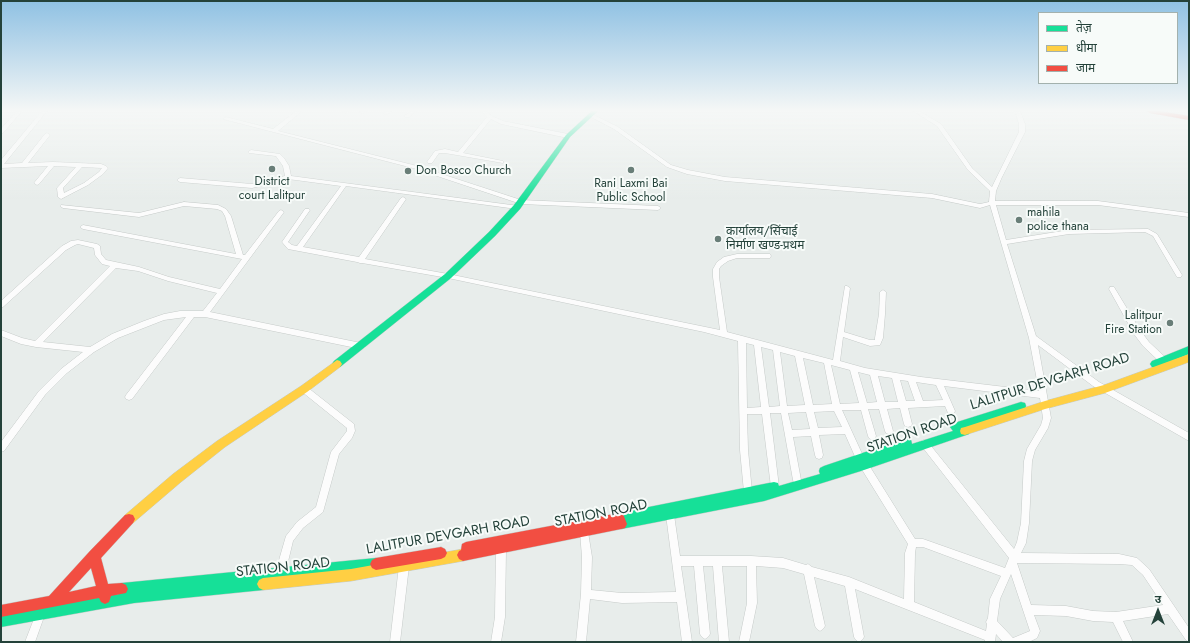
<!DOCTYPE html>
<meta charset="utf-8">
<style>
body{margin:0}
#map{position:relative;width:1190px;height:643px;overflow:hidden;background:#e8edeb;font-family:Jost,"Noto Sans Devanagari",sans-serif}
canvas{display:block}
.frame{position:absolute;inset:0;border:2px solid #24423a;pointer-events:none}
.legend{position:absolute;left:1038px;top:12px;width:140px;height:72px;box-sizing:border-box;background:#f7fbf9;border:1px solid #a3b1ad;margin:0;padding:5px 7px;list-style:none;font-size:12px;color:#24423a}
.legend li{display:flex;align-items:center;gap:8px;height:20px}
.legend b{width:20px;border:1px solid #a3b1ad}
.north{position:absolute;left:1138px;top:591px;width:40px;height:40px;-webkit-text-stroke:3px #f7fbf9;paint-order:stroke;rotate:0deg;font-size:11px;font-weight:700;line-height:16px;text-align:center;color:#24423a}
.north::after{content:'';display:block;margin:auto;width:14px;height:18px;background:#24423a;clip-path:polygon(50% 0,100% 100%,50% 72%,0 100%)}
</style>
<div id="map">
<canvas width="1190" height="643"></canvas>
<div class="frame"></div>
<ul class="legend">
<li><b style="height:5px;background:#16e098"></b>तेज़</li>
<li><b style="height:5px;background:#ffcf43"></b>धीमा</li>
<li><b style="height:5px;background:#f24e42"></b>जाम</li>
</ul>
<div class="north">उ</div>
</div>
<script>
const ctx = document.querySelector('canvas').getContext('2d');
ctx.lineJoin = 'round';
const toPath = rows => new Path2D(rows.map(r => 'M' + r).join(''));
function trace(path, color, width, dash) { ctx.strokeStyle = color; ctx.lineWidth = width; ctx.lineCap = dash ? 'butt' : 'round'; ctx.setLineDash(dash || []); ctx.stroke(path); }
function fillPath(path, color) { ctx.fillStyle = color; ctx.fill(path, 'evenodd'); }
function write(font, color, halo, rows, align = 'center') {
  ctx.font = font + ' Jost,"Noto Sans Devanagari",sans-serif'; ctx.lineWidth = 4; ctx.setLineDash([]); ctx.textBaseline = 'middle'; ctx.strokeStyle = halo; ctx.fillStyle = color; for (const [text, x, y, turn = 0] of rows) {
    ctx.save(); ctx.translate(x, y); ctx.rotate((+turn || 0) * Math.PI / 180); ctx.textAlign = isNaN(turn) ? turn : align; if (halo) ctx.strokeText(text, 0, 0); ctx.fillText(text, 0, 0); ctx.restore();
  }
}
const street = toPath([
 [17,111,22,111,3,133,1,134,1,129,17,111],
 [42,111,47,111,4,164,22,163,45,134,47,133,50,135,28,163,53,162,101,164,106,166,108,168,103,174,88,185,61,199,58,197,57,188,76,167,54,166,39,184,37,185,34,183,48,166,1,168,1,160,42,111],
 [82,167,102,168,99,172,84,183,64,193,63,188,82,167],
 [296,111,302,111,278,131,417,166,521,200,658,206,661,208,658,210,521,204,413,168,223,119,226,117,273,129,296,111],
 [342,111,349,111,346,113,342,111],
 [361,111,367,111,362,114,359,112,361,111],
 [386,111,392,111,388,114,384,114,383,113,386,111],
 [411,111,417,111,409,117,405,117,405,115,411,111],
 [481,111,486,111,492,116,503,121,568,134,571,136,568,138,501,124,491,119,463,153,503,161,503,163,445,153,439,153,432,163,428,163,427,162,435,151,445,149,458,152,487,117,481,111],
 [913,111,919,111,941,124,972,168,992,187,1019,132,1019,124,1015,111,1020,111,1025,124,1025,132,1002,177,996,191,995,201,1098,201,1189,213,1189,217,1098,205,996,205,1006,240,1069,230,1148,229,1157,234,1182,275,1181,277,1177,277,1153,236,1145,232,1069,234,1007,244,1036,336,1099,382,1189,433,1189,441,1093,386,1038,345,1051,418,1048,428,1035,450,1032,461,1029,523,1026,543,1021,553,1119,554,1137,558,1149,569,1189,628,1189,642,1186,640,1168,614,1123,621,1133,642,1123,642,1113,622,1093,621,1066,616,1034,615,1040,631,1037,638,1029,642,1003,642,996,634,995,642,985,642,985,640,855,589,864,637,862,640,859,642,856,640,854,637,845,586,814,577,825,626,823,629,820,631,817,629,815,626,804,574,783,568,756,566,757,603,749,642,739,642,747,603,747,566,722,566,729,642,719,642,713,566,703,566,710,634,708,637,705,639,702,637,700,634,694,566,681,566,692,642,682,642,677,602,622,603,590,599,586,642,576,642,581,594,582,557,580,532,581,529,584,528,587,529,588,532,592,557,591,590,622,593,676,592,666,515,667,512,670,511,673,512,674,515,680,556,751,556,783,558,806,565,808,564,812,567,849,577,904,599,905,553,908,544,861,468,860,465,861,462,864,461,867,462,915,539,923,539,1005,568,1009,558,920,444,921,441,924,440,927,441,1014,549,1017,542,1021,523,1024,461,1027,449,1041,425,1043,418,1040,398,944,386,955,411,954,413,951,414,948,413,945,406,908,408,912,424,911,426,908,427,905,426,904,424,900,408,887,409,893,431,892,433,889,434,886,433,885,431,879,409,868,409,876,436,875,438,872,440,869,438,868,436,861,410,842,410,864,458,863,461,860,462,857,461,845,434,819,435,823,455,822,458,819,459,816,458,815,455,811,436,793,437,801,480,800,483,797,484,794,483,793,480,781,413,770,413,779,487,778,490,775,491,772,490,771,487,762,414,747,414,748,450,752,492,751,495,748,496,745,495,744,492,740,450,738,341,704,332,448,278,362,263,360,263,357,262,288,249,282,242,305,209,309,209,310,210,290,239,288,242,292,245,297,246,341,186,288,179,252,188,180,182,177,180,180,178,252,184,285,176,283,166,276,156,249,153,248,152,251,150,280,154,284,158,289,166,291,176,519,206,519,208,517,209,346,186,303,247,359,257,401,198,403,197,406,199,365,259,448,274,720,330,713,277,713,269,717,262,724,257,737,254,770,254,771,256,770,258,737,258,728,261,721,266,719,269,719,277,727,332,833,360,845,286,847,286,850,288,844,332,870,340,875,340,875,338,879,314,880,292,883,290,886,292,885,314,883,338,880,345,870,346,843,337,840,361,865,368,921,377,1039,391,1029,338,990,205,980,208,932,198,725,181,687,174,667,167,614,129,587,115,588,114,592,114,618,127,671,165,688,170,725,177,932,194,980,204,989,202,990,191,968,170,937,126,913,111],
 [746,343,754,345,761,407,747,408,746,343],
 [761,347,773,350,780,406,769,407,761,347],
 [780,352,795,356,805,405,787,406,780,352],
 [803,358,824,363,832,404,813,405,803,358],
 [831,365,850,370,859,403,840,404,831,365],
 [858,372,870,375,877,402,867,403,858,372],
 [878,376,892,378,898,402,885,402,878,376],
 [900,380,908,381,915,401,906,401,900,380],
 [916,382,936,385,943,400,923,401,916,382],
 [834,411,842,427,818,428,814,412,834,411],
 [806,412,810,429,792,430,788,413,806,412],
 [916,547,923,547,1001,576,990,599,988,618,986,622,987,624,986,631,914,602,915,553,916,547],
 [1017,563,1119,564,1132,565,1143,575,1163,605,1116,612,1093,611,1066,606,1031,605,1017,563],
 [1011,574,1030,631,1013,638,997,621,1000,599,1011,574],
 [184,202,218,205,226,209,231,216,243,255,245,255,279,211,281,210,284,212,210,312,361,343,364,344,365,346,364,348,361,349,205,317,194,317,132,399,129,400,126,399,125,397,126,395,186,317,164,320,118,338,94,352,67,373,45,395,4,451,1,452,1,442,39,391,61,369,83,352,36,347,21,344,1,336,1,330,22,338,35,341,110,266,102,264,95,255,94,248,78,244,75,245,66,250,3,307,1,308,1,301,62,246,71,241,78,240,97,244,100,246,101,254,106,260,139,267,169,277,220,289,242,259,83,229,80,227,83,225,236,254,225,216,222,211,217,209,184,206,139,217,63,208,60,206,61,205,139,213,184,202],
 [116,268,138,271,168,281,217,293,203,311,180,311,164,314,144,321,112,334,90,347,43,342,116,268],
 [1110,287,1114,287,1140,330,1149,342,1167,359,1168,361,1167,363,1161,363,1143,346,1134,334,1109,289,1110,287],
 [304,386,307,387,354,424,355,431,352,438,339,454,323,512,303,528,293,541,285,574,283,577,280,579,277,577,275,574,286,536,297,522,316,507,331,452,347,431,347,428,301,391,300,389,301,387,304,386],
 [501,544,504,545,506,548,505,617,501,642,491,642,495,617,496,548,498,545,501,544],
 [404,561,407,563,409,566,400,642,390,642,399,566,401,563,404,561],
 [40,609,43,611,45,614,35,642,25,642,37,611,40,609]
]);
const fast = toPath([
 [592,111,598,111,570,137,520,209,495,236,451,278,340,367,334,367,332,364,334,361,445,274,489,232,514,205,566,135,592,111],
 [1189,346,1189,354,1155,368,1152,367,1150,364,1152,361,1189,346],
 [1021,402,1025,403,1026,406,1025,409,968,427,970,431,969,434,864,470,764,501,621,529,617,528,613,518,615,514,619,513,774,482,778,483,779,486,820,474,819,471,820,468,824,466,907,438,911,440,912,444,953,431,950,427,951,424,1021,402],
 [376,558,380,560,382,564,380,568,376,570,268,581,269,584,267,588,263,590,134,603,1,627,1,615,119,594,116,589,118,585,122,583,376,558]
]);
const slow = toPath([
 [1189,354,1189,362,1105,393,1045,409,965,435,961,434,960,431,961,428,965,427,1045,401,1104,385,1189,354],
 [337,360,340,361,342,364,340,367,307,392,225,447,181,482,133,523,129,524,125,523,123,519,125,515,173,474,217,441,301,386,337,360],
 [463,549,467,551,469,555,467,559,463,561,351,581,263,590,259,588,257,584,259,580,263,578,351,569,463,549]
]);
const jam = toPath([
 [1147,111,1159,111,1189,116,1189,120,1150,113,1147,111],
 [619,513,623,514,627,524,625,528,621,529,463,561,459,559,457,555,459,551,461,550,462,544,466,542,619,513],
 [129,514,133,515,135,519,133,523,101,558,108,584,122,583,126,585,128,589,126,593,111,596,109,602,105,604,101,602,99,598,1,617,1,605,49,596,90,551,125,515,129,514],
 [91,568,96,586,69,592,91,568],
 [441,547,445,549,447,553,445,557,441,559,376,570,372,568,370,564,372,560,376,558,441,547]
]);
trace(street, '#c5cac8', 1);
trace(fast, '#c3cbc8', 1);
trace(slow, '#c3cbc8', 1);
trace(jam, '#c3cbc8', 1);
fillPath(street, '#fcfcfc');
fillPath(fast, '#16e098');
fillPath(slow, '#ffcf43');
fillPath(jam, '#f24e42');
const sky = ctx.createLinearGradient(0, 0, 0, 201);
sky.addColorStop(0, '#8fc1e3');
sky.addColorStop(0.55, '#f5f7f6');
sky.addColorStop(1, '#f5f7f600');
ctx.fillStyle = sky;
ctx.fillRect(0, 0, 1190, 201);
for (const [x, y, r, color] of [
 [272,169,4,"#697e78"],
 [631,170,4,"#697e78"],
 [408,171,4,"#697e78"],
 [1019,220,4,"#697e78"],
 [718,239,4,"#697e78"],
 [1170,323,4,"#697e78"]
]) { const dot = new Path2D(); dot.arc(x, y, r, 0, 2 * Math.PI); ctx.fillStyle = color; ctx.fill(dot); trace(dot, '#f7fbf9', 1.5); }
write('12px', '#24423a', '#f7fbf9', [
 ["Don Bosco Church",416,171],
 ["District",272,182,"center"],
 ["court Lalitpur",272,196,"center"],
 ["Rani Laxmi Bai",631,184,"center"],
 ["Public School",631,198,"center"],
 ["mahila",1027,213],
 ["police thana",1027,227],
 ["कार्यालय/सिंचाई",726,232],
 ["निर्माण खण्ड-प्रथम",726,246],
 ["Lalitpur",1162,316,"right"],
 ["Fire Station",1162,330,"right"]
], 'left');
write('14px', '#24423a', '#f7fbf9', [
 ["LALITPUR DEVGARH ROAD",1050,382,-17],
 ["STATION ROAD",912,434,-19],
 ["STATION ROAD",601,514,-11],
 ["LALITPUR DEVGARH ROAD",448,536,-10],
 ["STATION ROAD",283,568,-6]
]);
</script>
